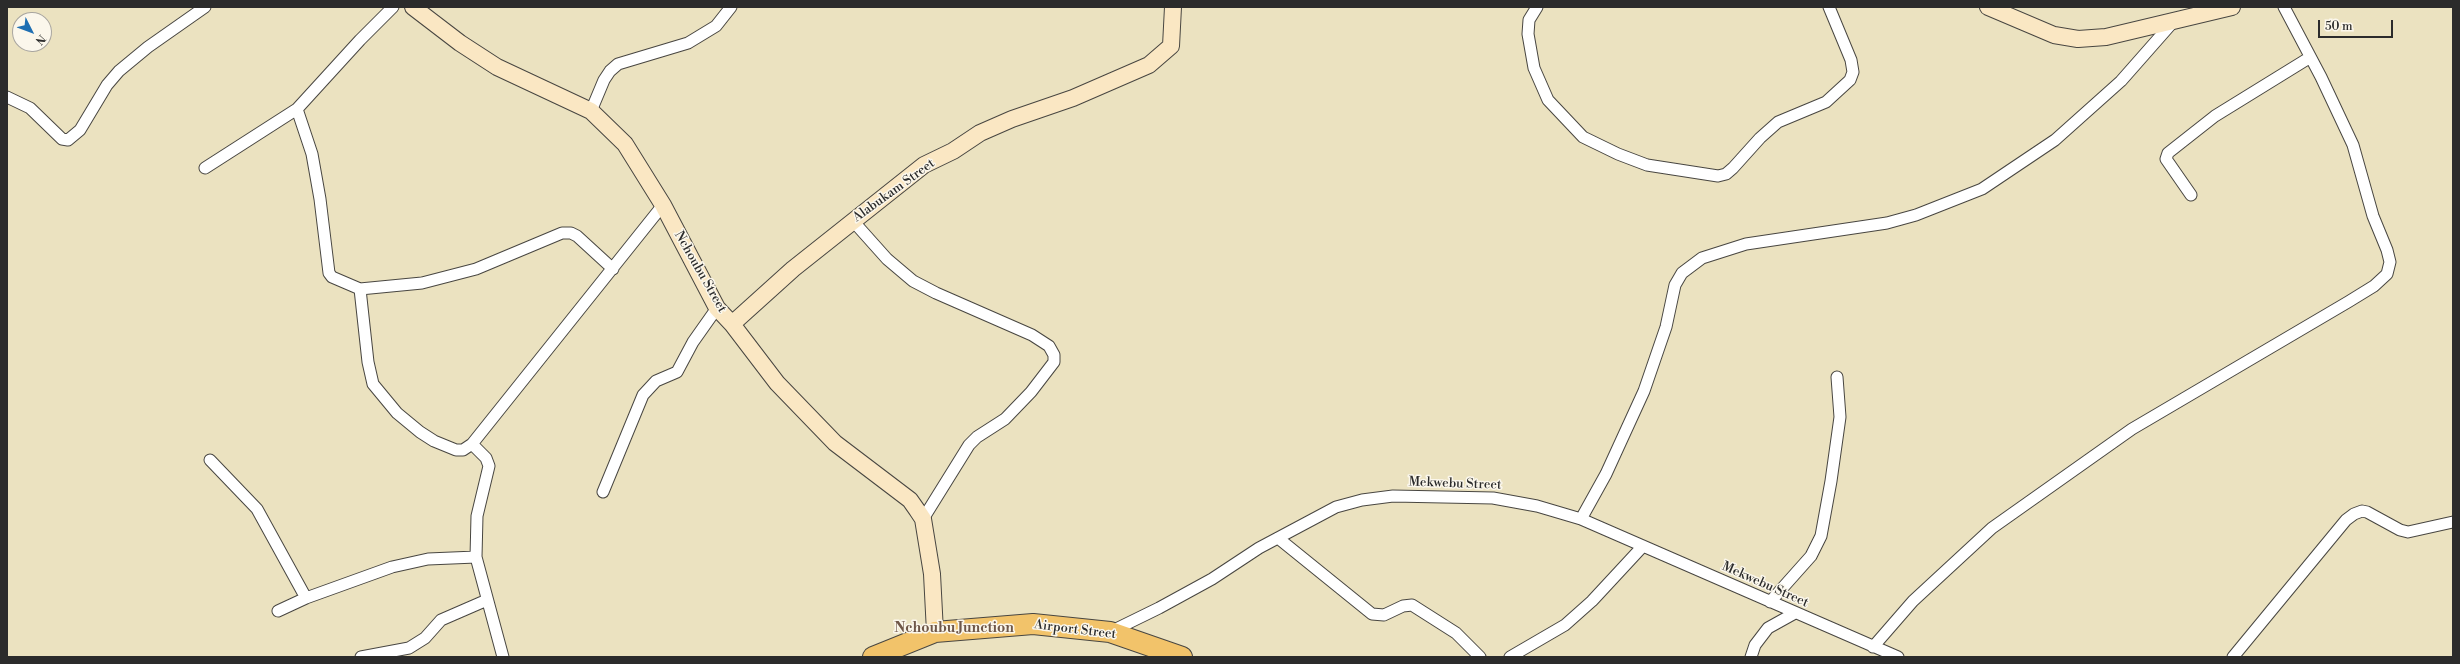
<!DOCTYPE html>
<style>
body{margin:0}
#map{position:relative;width:2460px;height:664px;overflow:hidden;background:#ebe2c0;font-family:"Libre Bodoni",serif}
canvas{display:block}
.frame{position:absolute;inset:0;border:8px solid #2b2b2b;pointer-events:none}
.north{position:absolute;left:12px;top:12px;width:40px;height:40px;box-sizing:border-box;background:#fbf7ec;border:1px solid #a8a59f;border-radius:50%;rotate:132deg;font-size:11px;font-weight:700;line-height:16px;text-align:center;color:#2b2b2b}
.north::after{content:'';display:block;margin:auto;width:14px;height:18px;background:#1f6fb2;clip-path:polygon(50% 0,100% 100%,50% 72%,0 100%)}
.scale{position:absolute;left:2318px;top:20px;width:75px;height:18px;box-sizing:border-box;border:2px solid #2b2b2b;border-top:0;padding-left:5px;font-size:12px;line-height:14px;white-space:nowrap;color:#2b2b2b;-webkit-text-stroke:3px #fbf7ec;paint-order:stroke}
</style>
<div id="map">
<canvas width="2460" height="664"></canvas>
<div class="frame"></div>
<div class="north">N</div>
<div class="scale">50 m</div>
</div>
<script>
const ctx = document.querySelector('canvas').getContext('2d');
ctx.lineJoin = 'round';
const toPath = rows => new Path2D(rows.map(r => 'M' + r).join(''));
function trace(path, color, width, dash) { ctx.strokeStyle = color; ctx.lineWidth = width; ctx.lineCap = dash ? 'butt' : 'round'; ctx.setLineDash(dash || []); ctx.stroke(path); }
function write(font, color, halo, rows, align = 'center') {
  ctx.font = font + ' "Libre Bodoni",serif'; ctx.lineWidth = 3; ctx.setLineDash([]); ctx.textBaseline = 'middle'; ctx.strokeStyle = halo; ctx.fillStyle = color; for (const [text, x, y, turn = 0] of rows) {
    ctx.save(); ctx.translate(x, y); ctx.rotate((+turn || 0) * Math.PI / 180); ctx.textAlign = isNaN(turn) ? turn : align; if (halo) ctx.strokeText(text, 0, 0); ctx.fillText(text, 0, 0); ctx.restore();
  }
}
const street = toPath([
 [393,7,360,40,297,109,312,154,320,199,329,273,332,277,360,289,422,283,476,269,562,233,571,233,577,236,613,269],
 [1537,7,1529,20,1528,34,1534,68,1548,100,1583,137,1618,154,1647,165,1718,176,1726,174,1733,168,1760,138,1778,122,1826,102,1850,80,1853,72,1851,60,1829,7],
 [7,97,30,108,62,139,68,140,80,130,107,85,119,71,148,47,205,7],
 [591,111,604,80,610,71,618,64,688,43,716,26,731,7],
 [205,168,297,109],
 [2191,195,2166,159,2168,153,2215,116,2309,58],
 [853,221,887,259,913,281,936,293,1032,335,1049,346,1054,355,1054,362,1031,392,1005,419,977,437,969,445,923,519],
 [360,289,368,362,373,384,397,413,420,432,434,441,456,450,463,450,472,444,663,205],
 [472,444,486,458,489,466,477,516,476,557,503,657],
 [210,460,257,509,306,598],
 [603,492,643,395,656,381,677,372,693,342,717,308],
 [1581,519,1606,474,1644,391,1666,327,1675,285,1682,273,1702,258,1746,244,1887,223,1916,215,1982,189,2055,140,2121,81,2173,22],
 [1278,538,1372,614,1384,615,1403,606,1412,605,1456,633,1480,657],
 [1770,602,1811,556,1821,536,1831,481,1840,417,1837,377],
 [278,611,306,598,392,567,428,559,476,557],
 [1110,632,1159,608,1212,579,1259,548,1336,507,1362,500,1393,496,1493,498,1537,506,1581,519,1898,657],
 [1873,647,1913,601,1992,528,2132,429,2348,302,2374,286,2387,274,2390,262,2387,250,2373,216,2353,145,2321,77,2284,7],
 [361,657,409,648,425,638,441,620,487,600],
 [1510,657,1565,625,1592,601,1643,546],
 [1751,657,1755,645,1768,628,1795,613],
 [2233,657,2346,520,2354,514,2362,511,2367,512,2400,530,2408,532,2453,522]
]);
const secondary = toPath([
 [413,7,460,43,497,67,591,111,625,144,663,205,717,308,732,324,777,383,835,443,910,500,917,510,923,519,932,574,935,632],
 [1988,7,2054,35,2078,39,2106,37,2232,7],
 [732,324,793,269,924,165,953,151,980,133,1012,119,1073,98,1149,65,1171,46,1173,7]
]);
const highway = toPath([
 [873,657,935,632,1033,624,1110,632,1182,657]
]);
trace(street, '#484641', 13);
trace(secondary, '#484641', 18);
trace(highway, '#484641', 22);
trace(street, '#fff', 11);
trace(secondary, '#fae7c3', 16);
trace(highway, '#f2c36a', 20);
write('13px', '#2b2b2b', '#fbf7ec', [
 ["Alabukam Street",894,191,-36],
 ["Nchoubu Street",700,272,60],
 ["Mekwebu Street",1455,484,2],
 ["Mekwebu Street",1765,585,24],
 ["Airport Street",1075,630,7]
]);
write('bold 14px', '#6f5748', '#fbf7ec', [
 ["Nchoubu Junction",954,629]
]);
</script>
